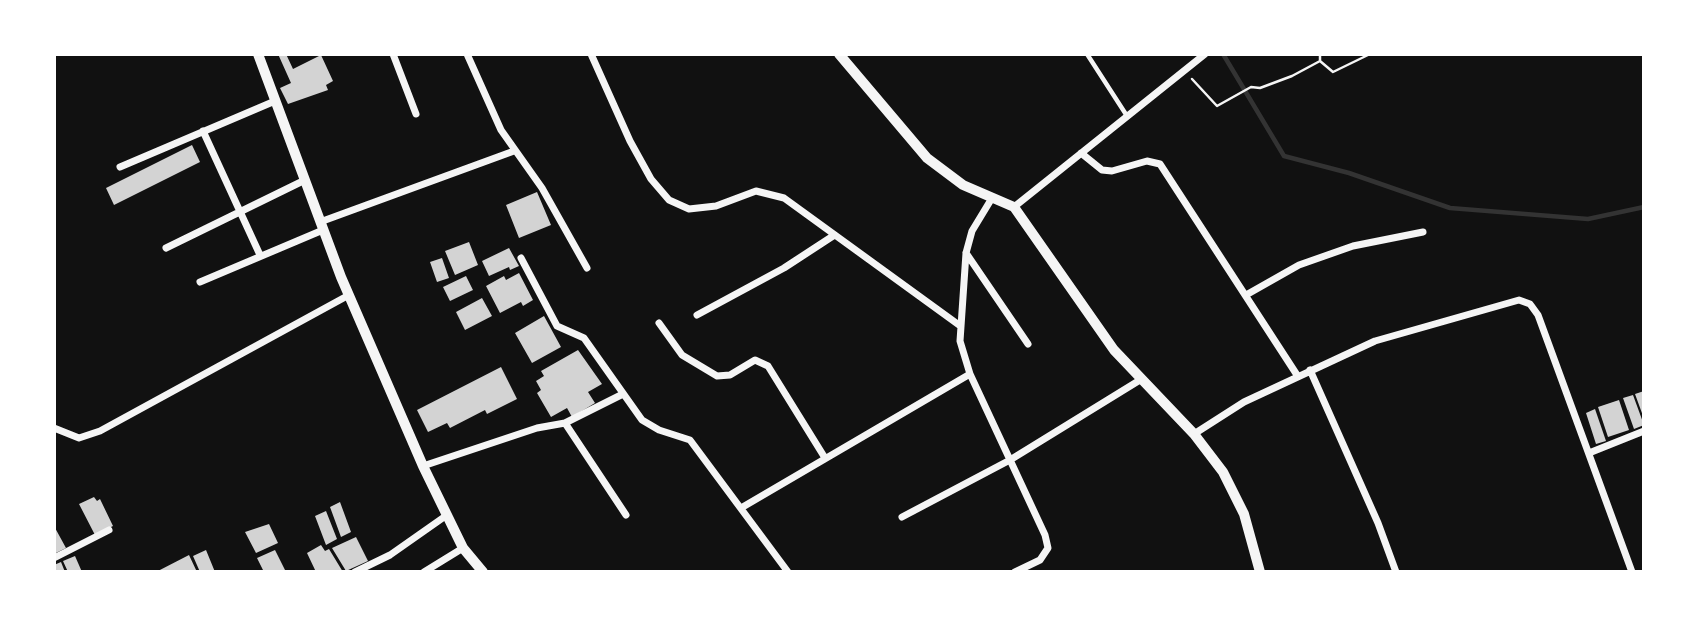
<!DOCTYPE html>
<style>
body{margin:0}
#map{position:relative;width:1698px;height:626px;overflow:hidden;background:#111;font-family:"Space Grotesk",sans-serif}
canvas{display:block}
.frame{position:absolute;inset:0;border:56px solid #fff;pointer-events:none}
</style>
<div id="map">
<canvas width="1698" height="626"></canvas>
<div class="frame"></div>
</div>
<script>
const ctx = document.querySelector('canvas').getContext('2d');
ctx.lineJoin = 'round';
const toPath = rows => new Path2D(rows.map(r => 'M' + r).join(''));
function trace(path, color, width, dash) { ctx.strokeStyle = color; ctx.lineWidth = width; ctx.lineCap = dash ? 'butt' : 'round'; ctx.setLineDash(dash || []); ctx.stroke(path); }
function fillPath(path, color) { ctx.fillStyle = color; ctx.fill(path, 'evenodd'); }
trace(toPath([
 [1223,54,1284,156,1349,173,1450,208,1588,219,1644,207]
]), '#333', 4.5);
fillPath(toPath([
 [278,54,286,54,293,69,321,55,333,81,326,85,328,90,288,104,280,88,291,83],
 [192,145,200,162,114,205,106,188],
 [537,192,551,225,519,238,506,205],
 [469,242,478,265,455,275,445,251],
 [509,248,519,266,510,270,509,267,489,276,482,261],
 [442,258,449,278,437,282,430,262],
 [519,273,533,300,523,306,521,302,500,313,486,286,504,276,506,280],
 [466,276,473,290,450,301,443,287],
 [482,298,492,316,465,330,456,312],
 [544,316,561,347,532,363,515,333],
 [578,350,602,384,588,392,595,403,572,417,567,408,551,417,537,393,541,390,536,381,544,376,541,371],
 [501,367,517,399,487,414,485,410,450,428,447,423,428,432,417,410],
 [1644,391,1644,416,1643,416,1635,394],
 [1633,395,1644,425,1634,429,1623,398],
 [1619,400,1629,430,1608,437,1598,407],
 [1595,409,1606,441,1596,444,1586,413],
 [94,497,97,501,100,499,113,526,95,535,79,504],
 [340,502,351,532,341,537,330,507],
 [326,511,337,539,326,545,315,516],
 [269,524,278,543,256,553,245,532],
 [54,526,66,548,54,554],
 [356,537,368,561,346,571,332,548],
 [321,545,325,551,329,549,343,572,316,572,307,553],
 [206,550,215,572,200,572,193,556],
 [275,550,286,572,264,572,257,558],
 [189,555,197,572,156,572],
 [75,556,82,572,68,572,63,561],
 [61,562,65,572,54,572,54,565]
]), '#d3d3d3');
trace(toPath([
 [1320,54,1320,61,1333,72,1370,54],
 [1192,79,1217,106,1251,87,1260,88,1292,76,1320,61]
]), '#f5f5f5', 2.5);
trace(toPath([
 [1087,54,1127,116]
]), '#f5f5f5', 4.5);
trace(toPath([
 [393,54,416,114],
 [467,54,501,130,542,188,587,268],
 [591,54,630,141,651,179,669,200,689,209,716,206,756,191,784,198,959,325],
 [203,131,260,255],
 [1081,153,1102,170,1112,171,1147,161,1160,164,1297,375],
 [120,167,275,101],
 [992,198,972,231,966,253,960,341,970,374,1045,535,1048,548,1040,560,1015,572],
 [1014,207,1205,54],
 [320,222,514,151],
 [166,248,305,180],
 [966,253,1028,344],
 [521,258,557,326,584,338,642,420,659,430,690,440,788,572],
 [200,282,323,230],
 [1246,295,1299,265,1353,246,1423,232],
 [697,315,784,268,833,236],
 [659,323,682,355,717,376,730,375,755,360,768,366,825,458],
 [1310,370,1378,523,1396,572],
 [565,423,626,515],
 [54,428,79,438,100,431,349,295],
 [1194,434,1244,402,1375,341,1519,300,1530,304,1538,315,1632,572],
 [1589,453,1644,431],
 [423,466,537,428,565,423,621,395],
 [741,508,970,374],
 [902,517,1010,460,1140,380],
 [54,558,109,530],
 [355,572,390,555,447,515],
 [424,572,463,548]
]), '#f5f5f5', 7);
trace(toPath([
 [258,54,341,277,423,466,463,548,483,572],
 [839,54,927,158,963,185,1014,207,1114,350,1194,434,1223,472,1244,514,1260,572]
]), '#f5f5f5', 10);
</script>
